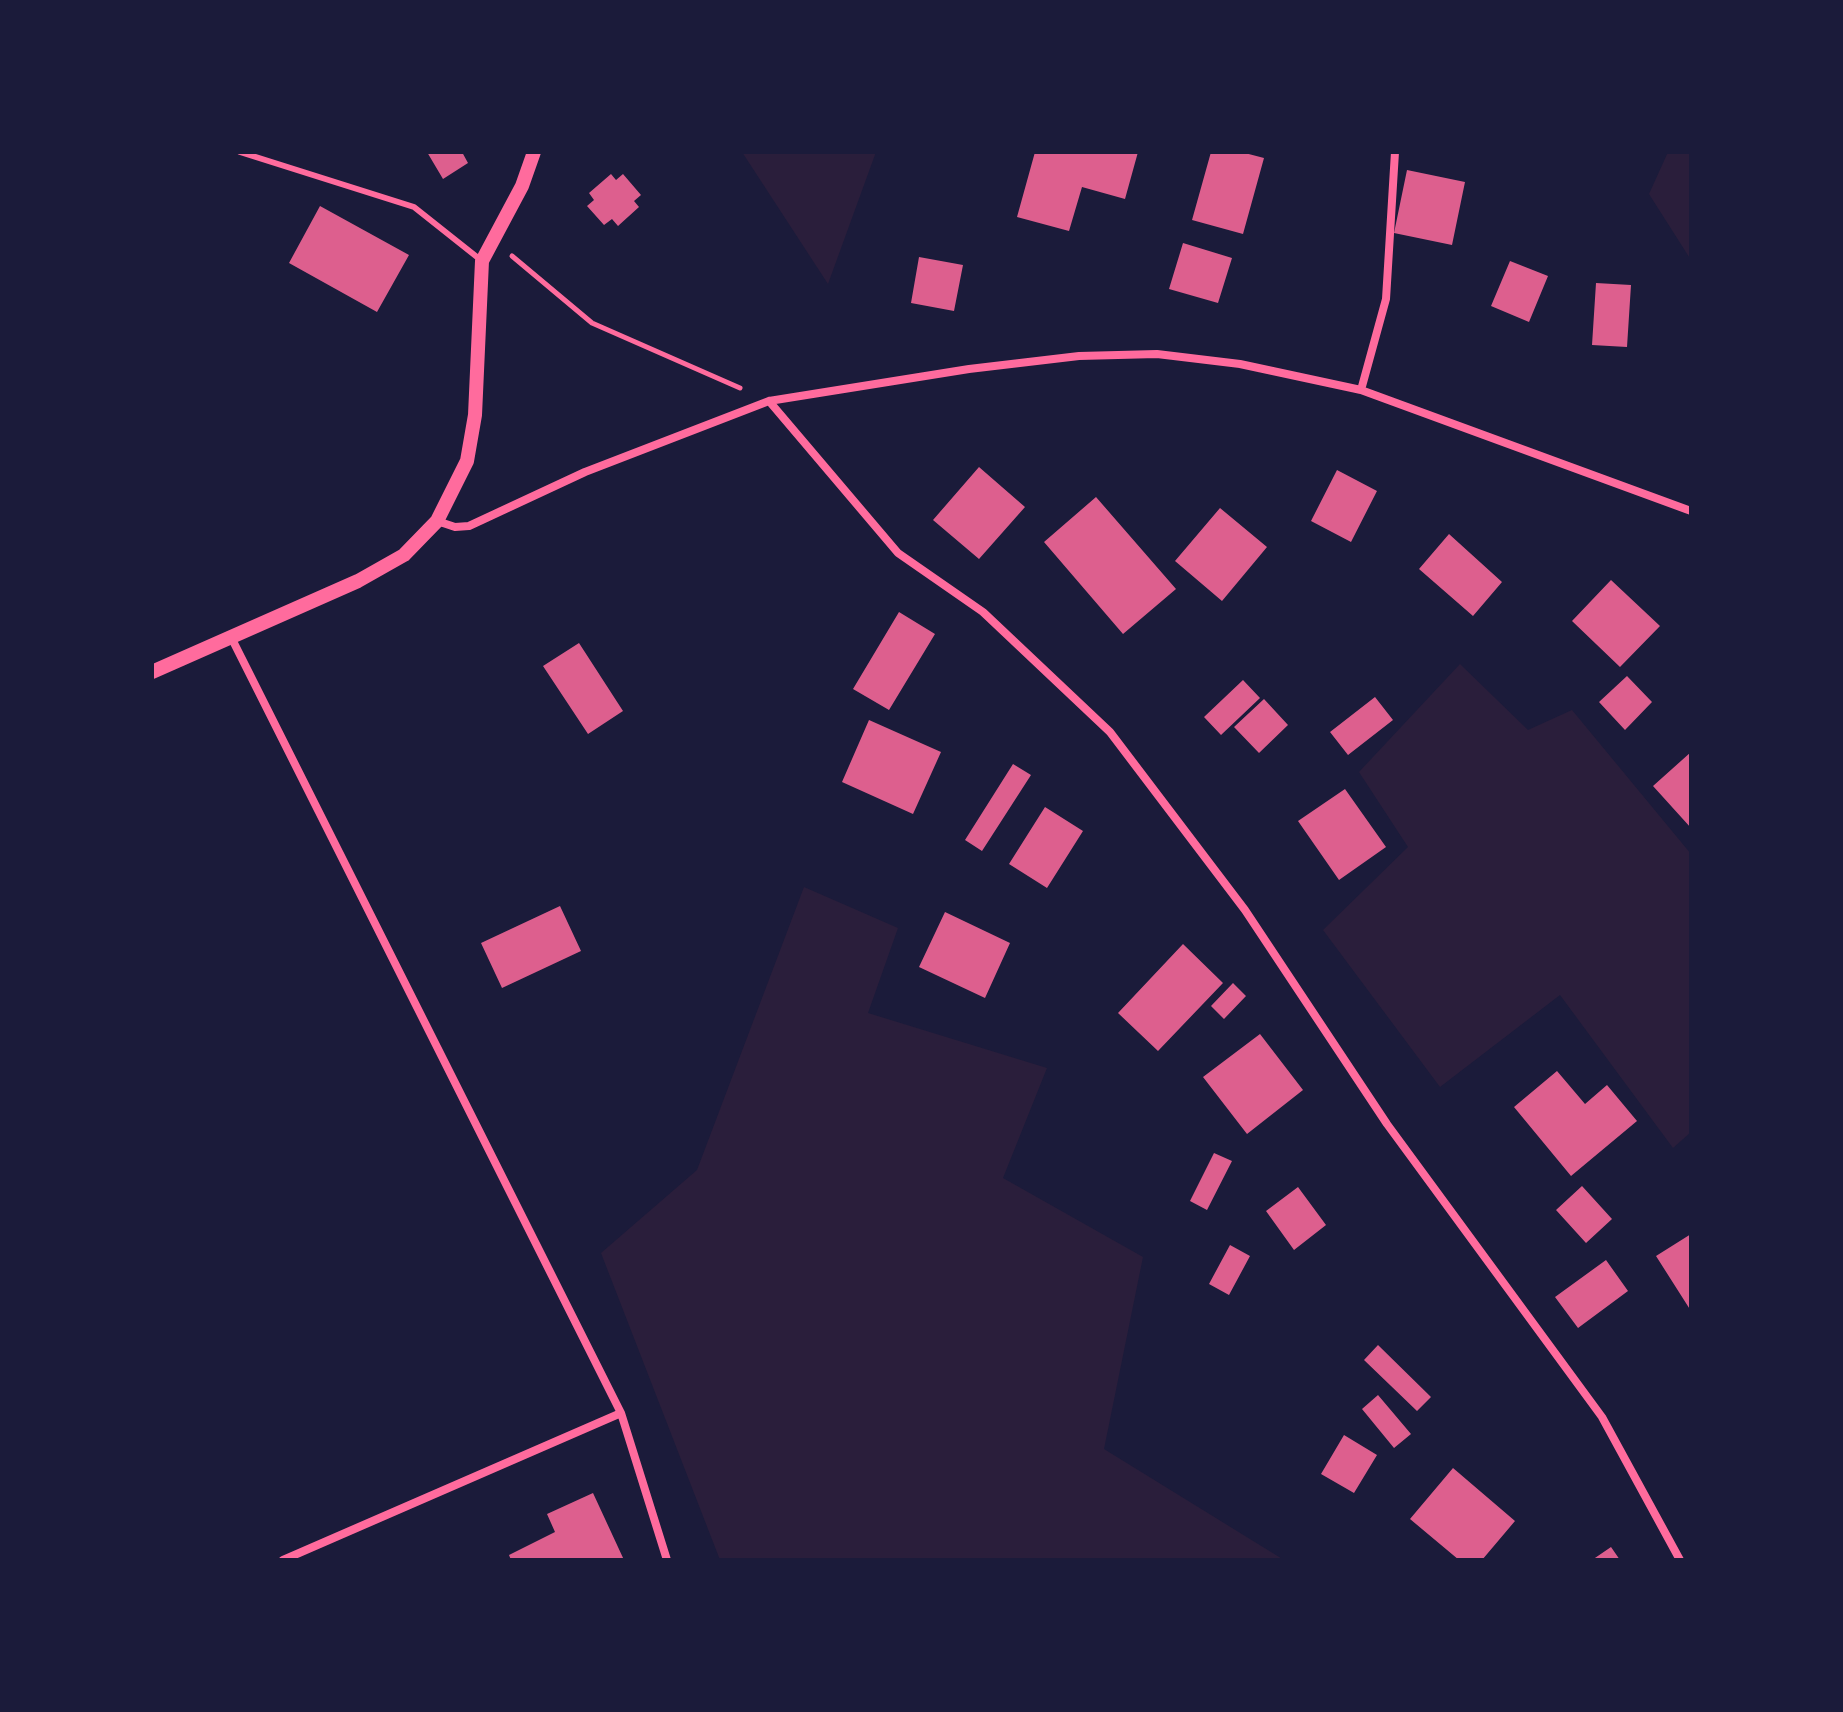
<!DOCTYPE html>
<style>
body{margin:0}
#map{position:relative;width:1843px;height:1712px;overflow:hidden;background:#1b1b3a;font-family:Inter,sans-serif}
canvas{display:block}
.frame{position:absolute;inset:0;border:154px solid #1b1b3a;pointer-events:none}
</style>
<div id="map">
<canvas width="1843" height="1712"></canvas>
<div class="frame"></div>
</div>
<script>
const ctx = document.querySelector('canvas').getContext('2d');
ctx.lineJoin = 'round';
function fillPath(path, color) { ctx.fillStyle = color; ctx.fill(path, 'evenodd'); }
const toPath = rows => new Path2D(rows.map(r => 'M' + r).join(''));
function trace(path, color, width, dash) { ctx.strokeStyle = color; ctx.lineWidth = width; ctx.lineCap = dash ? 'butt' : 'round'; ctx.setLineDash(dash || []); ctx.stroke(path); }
fillPath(toPath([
 [742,152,876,152,828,284],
 [1668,152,1691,152,1691,260,1649,194],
 [1460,664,1528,730,1572,710,1691,854,1691,1132,1673,1148,1560,995,1440,1087,1323,930,1408,847,1359,772],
 [804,887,898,928,868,1013,1047,1068,1003,1178,1143,1257,1104,1449,1284,1560,720,1560,601,1253,697,1170]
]), '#2a1e3b');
fillPath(toPath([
 [427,152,462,152,468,163,443,179],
 [1035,152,1138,152,1125,199,1082,187,1069,231,1017,217],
 [1211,152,1241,152,1264,158,1243,234,1192,220],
 [1407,170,1465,182,1452,245,1394,233],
 [611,174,616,180,623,174,641,195,634,201,639,207,618,226,612,219,604,225,587,206,594,200,589,193],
 [320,206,409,255,377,312,289,263],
 [1183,243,1232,258,1218,303,1169,289],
 [919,257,963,265,954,311,911,303],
 [1510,261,1548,276,1529,322,1491,306],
 [1596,283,1631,285,1627,347,1592,345],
 [979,467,1025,507,979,559,933,520],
 [1337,470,1377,491,1351,542,1311,521],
 [1096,497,1176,589,1123,634,1044,542],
 [1220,508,1267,547,1222,601,1175,561],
 [1449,534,1502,582,1473,616,1419,569],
 [1611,580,1660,626,1620,667,1572,621],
 [899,612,935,634,889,710,853,689],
 [579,643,623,711,588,734,543,666],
 [1627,676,1652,702,1625,730,1599,702],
 [1243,680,1260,698,1221,735,1204,717],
 [1375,697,1393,720,1348,755,1330,732],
 [1264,699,1288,725,1259,753,1234,727],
 [869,720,941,752,913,814,842,782],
 [1691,752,1691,828,1653,786],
 [1013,764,1031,775,982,851,965,840],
 [1345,789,1386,847,1339,880,1298,821],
 [1045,807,1083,831,1047,888,1009,864],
 [560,906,581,951,502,988,481,943],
 [945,912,1010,943,985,998,919,967],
 [1183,944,1223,983,1158,1051,1118,1013],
 [1233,983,1246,996,1224,1019,1211,1006],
 [1260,1034,1303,1090,1247,1134,1203,1077],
 [1557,1071,1585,1104,1607,1085,1637,1121,1571,1176,1514,1107],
 [1214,1153,1232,1161,1207,1210,1190,1201],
 [1582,1186,1612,1219,1586,1243,1556,1210],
 [1298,1187,1326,1225,1294,1250,1266,1211],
 [1691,1234,1691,1311,1656,1256],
 [1230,1245,1250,1256,1229,1295,1209,1284],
 [1606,1260,1628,1291,1578,1328,1555,1297],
 [1378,1345,1431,1397,1417,1411,1364,1360],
 [1378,1395,1411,1434,1394,1448,1362,1409],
 [1344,1435,1377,1455,1354,1493,1321,1474],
 [1453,1468,1515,1521,1482,1560,1459,1560,1410,1519],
 [593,1493,624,1560,511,1560,509,1555,555,1532,547,1514],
 [1611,1547,1620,1560,1592,1560]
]), '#dd5f8e');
trace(toPath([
 [512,256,592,323,740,388]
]), '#ff6b9d', 5);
trace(toPath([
 [240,152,414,207,482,261]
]), '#ff6b9d', 6);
trace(toPath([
 [1361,390,1386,299,1395,152],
 [769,401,898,553,983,612,1110,732,1245,910,1387,1124,1602,1417,1680,1560],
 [437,521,455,527,469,526,585,472,769,401,969,369,1079,356,1157,354,1240,364,1361,390,1691,511],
 [231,637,621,1413,667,1560],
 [283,1560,621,1413]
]), '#ff6b9d', 8);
trace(toPath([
 [152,672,358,581,404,555,437,521,467,461,475,415,482,261,522,186,534,152]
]), '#ff6b9d', 14);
</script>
